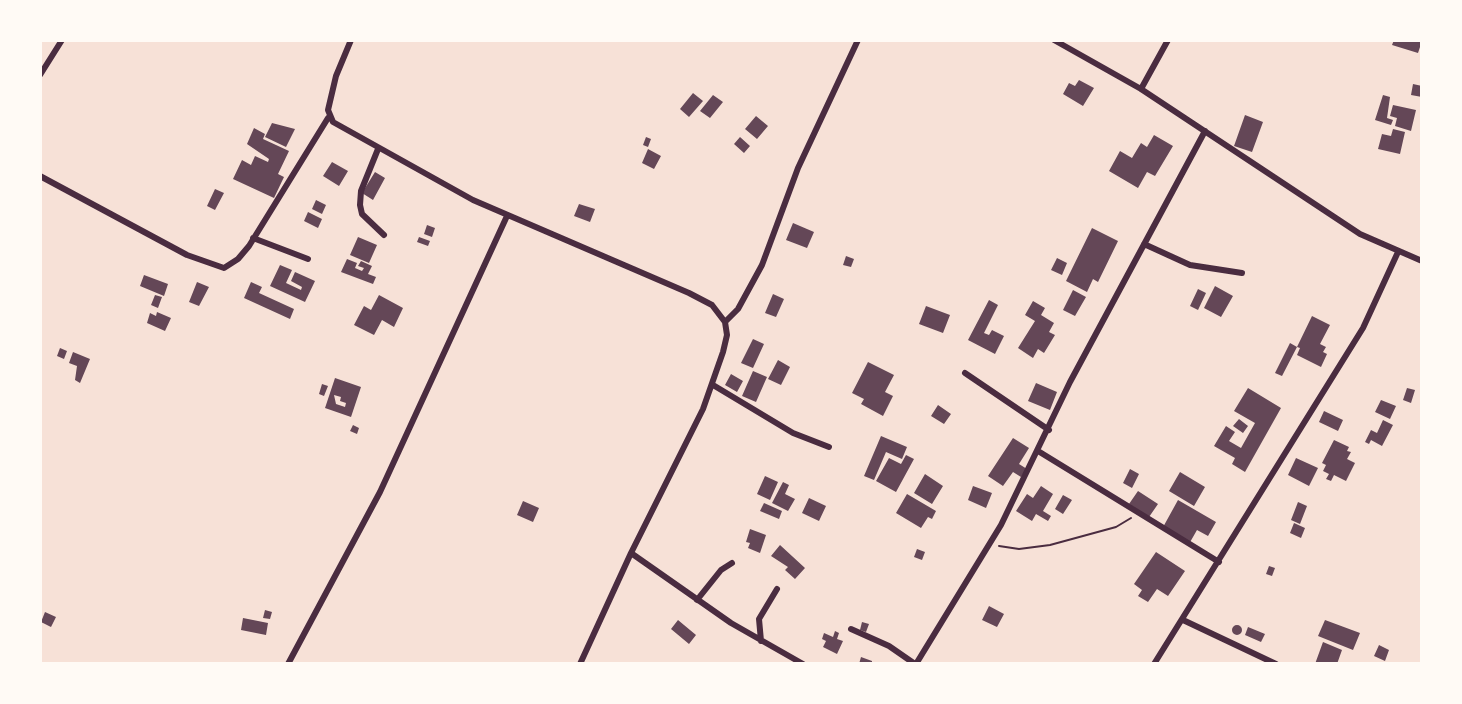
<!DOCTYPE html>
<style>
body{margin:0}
#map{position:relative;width:1462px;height:704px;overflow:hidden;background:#f7e1d7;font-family:"Noto Serif",serif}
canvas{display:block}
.frame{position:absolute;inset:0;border:42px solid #fffaf5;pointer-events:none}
</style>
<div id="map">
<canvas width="1462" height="704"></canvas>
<div class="frame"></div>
</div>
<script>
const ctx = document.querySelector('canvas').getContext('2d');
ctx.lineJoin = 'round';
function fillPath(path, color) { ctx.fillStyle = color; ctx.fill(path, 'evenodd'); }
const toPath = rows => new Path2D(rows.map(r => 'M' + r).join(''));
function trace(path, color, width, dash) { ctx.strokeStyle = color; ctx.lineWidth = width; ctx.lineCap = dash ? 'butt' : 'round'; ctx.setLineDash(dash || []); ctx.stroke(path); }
fillPath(toPath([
 [1394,40,1422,40,1422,41,1418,53,1392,45],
 [1079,80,1094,88,1083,106,1063,94,1069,83,1075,86],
 [1413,84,1422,86,1422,97,1411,95],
 [693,93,703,101,689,117,680,109],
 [713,95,723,102,710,118,700,111],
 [1383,95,1390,97,1387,118,1393,120,1391,125,1375,120],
 [1393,105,1416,110,1411,131,1395,126,1397,118,1390,116],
 [1245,115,1263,122,1252,152,1234,146],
 [756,116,768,126,757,139,745,129],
 [272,123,295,129,286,147,265,137],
 [254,128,265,134,263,139,289,151,278,174,284,177,274,198,233,179,242,160,251,165,255,156,268,162,269,159,247,144],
 [1393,129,1405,132,1400,154,1378,149,1382,134,1391,136],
 [1154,135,1173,146,1155,176,1147,172,1138,188,1109,171,1120,151,1132,158,1141,143,1147,147],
 [646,137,651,139,648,147,643,145],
 [740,137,750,146,744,153,734,144],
 [648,149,661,156,654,169,642,163],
 [332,162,348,171,339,186,323,176],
 [375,172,385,178,373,200,362,193],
 [215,189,224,193,215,210,207,206],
 [316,200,326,205,322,214,312,209],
 [579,204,595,209,590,222,574,216],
 [308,212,322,219,318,228,304,221],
 [793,223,814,232,807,248,786,240],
 [427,225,435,228,432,237,424,234],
 [1092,228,1118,241,1098,282,1093,279,1087,292,1066,281],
 [358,237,377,245,369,263,350,255],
 [419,237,430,241,428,246,417,242],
 [846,256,854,259,851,267,843,265],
 [1057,258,1067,263,1062,275,1051,270],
 [347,259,357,263,355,268,362,271,364,268,358,266,361,261,372,266,368,274,376,277,373,284,341,272],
 [280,265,292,270,286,283,301,290,302,287,291,281,295,272,315,281,305,302,270,286],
 [144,275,168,284,164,296,140,286],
 [197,282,209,287,199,306,189,302],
 [251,282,262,287,259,293,294,309,290,319,244,298],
 [1215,286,1233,296,1221,317,1204,308],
 [1198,289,1206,293,1198,310,1190,306],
 [1073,290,1086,297,1075,316,1063,310],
 [773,294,784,299,776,317,765,313],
 [155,295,162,297,158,308,151,305],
 [379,295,403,308,394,327,382,320,374,335,354,325,364,306,371,310],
 [989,300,998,305,984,333,989,335,992,330,1004,336,995,354,968,340],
 [1033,301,1045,308,1041,315,1054,323,1049,332,1055,335,1044,353,1038,349,1033,358,1018,348,1035,321,1025,315],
 [926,306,950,315,943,333,919,324],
 [157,312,171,318,165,331,147,323,150,313,156,316],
 [1312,316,1330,325,1320,344,1326,347,1323,352,1327,354,1321,367,1297,355,1300,348,1297,347],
 [753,339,764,344,753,368,741,363],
 [1290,343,1297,347,1282,376,1275,373],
 [60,348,67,351,64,359,57,356],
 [73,352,90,359,80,383,75,380,77,366,69,363],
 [778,360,790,367,781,385,768,379],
 [868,362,894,375,885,392,893,396,883,416,861,404,864,399,852,393],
 [753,371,767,377,756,402,742,396],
 [731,374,743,381,737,392,725,385],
 [335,378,361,387,351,417,325,408],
 [334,395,341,397,340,401,346,403,345,407,336,404],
 [1036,383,1057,392,1050,410,1028,401],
 [322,384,328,386,324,396,319,394],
 [1248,388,1281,408,1245,472,1232,464,1235,458,1214,446,1226,426,1235,432,1229,441,1241,448,1255,423,1234,411],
 [1407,388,1415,390,1411,403,1403,400],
 [1381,400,1396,406,1390,419,1375,412],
 [938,405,951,414,944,424,931,416],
 [1324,411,1343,420,1338,431,1319,422],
 [1239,419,1248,426,1243,433,1233,426],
 [1383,420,1393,425,1382,446,1371,440,1369,444,1365,442,1371,430,1377,433],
 [353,425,359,428,357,434,350,431],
 [881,436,907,447,902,459,886,452,874,480,864,476],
 [1013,438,1029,448,1019,464,1027,469,1021,477,1013,472,1003,486,988,476],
 [1334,440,1349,447,1347,451,1351,452,1347,459,1355,463,1346,481,1334,475,1331,481,1326,479,1329,474,1323,471,1326,465,1322,463],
 [906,455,914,459,896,492,876,481,889,458,901,464],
 [1296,458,1318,468,1309,486,1288,475],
 [1130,469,1139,474,1132,488,1123,483],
 [1180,472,1205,487,1194,506,1169,491],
 [925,474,943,486,932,504,914,493],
 [765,476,778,482,770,500,757,494],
 [783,482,789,485,785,494,795,499,788,511,772,503],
 [973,486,992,493,986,508,968,500],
 [1041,486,1053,494,1043,511,1051,516,1048,521,1036,514,1032,521,1016,511,1027,494,1033,498],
 [1138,491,1158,504,1149,517,1129,504],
 [907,494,936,511,932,519,928,517,921,528,896,513],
 [1063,495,1072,500,1063,514,1055,509],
 [809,498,826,506,819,521,802,513],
 [1178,500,1216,522,1208,536,1197,530,1189,544,1162,529],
 [523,501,539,508,533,522,517,515],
 [1298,502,1307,506,1300,524,1291,520],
 [764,503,782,511,779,519,760,511],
 [1294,523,1305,528,1301,538,1290,533],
 [750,529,766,535,760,553,748,548,750,543,746,542],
 [780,545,805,568,795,579,785,570,788,567,771,556],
 [917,549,925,552,922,560,914,557],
 [1156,552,1185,571,1168,596,1157,589,1148,602,1138,596,1142,590,1134,584],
 [1269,566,1275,568,1272,576,1266,574],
 [989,606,1004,614,997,627,982,620],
 [265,610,272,612,270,619,263,618],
 [45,612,56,617,51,627,41,622],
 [243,618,268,623,266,635,241,630],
 [678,620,696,635,689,644,671,629],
 [1325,620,1360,633,1353,650,1318,636],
 [862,622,869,624,866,632,860,630],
 '1232 630a5 5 0 1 1 10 0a5 5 0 1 1-10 0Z',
 [1248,627,1265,634,1261,642,1245,635],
 [835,631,839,633,837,639,843,641,837,654,823,647,826,641,822,639,824,633,833,637],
 [1323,642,1342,650,1337,664,1315,664],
 [1379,645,1389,650,1385,661,1374,656],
 [861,657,872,661,872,664,859,664]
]), '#644757');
trace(toPath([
 [999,546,1019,549,1050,545,1116,527,1131,518]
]), '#4a2c40', 2);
trace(toPath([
 [351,40,336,76,328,110,333,122,473,200,689,293,712,305,725,322,727,335,723,352,703,409,631,553,580,664],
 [1054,40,1141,89,1360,234,1422,261],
 [40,75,62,40],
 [1141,89,1168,40],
 [378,149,361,191,360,205,362,214,384,235],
 [40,176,187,255,224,268,238,259,249,246,328,118],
 [253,238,308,259],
 [1144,244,1190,265,1242,273],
 [725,322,738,309,762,265,798,168,858,40],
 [965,373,1049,430],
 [713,385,793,433,829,447],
 [1038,451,1219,562],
 [631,553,731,623,803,664],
 [697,600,721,570,732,563],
 [1183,620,1276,664],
 [851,629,889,646,915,664],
 [761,641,759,619,777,589],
 [288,664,380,492,507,216],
 [916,664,1001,525,1070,382,1205,131],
 [1154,664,1363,328,1398,252]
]), '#4a2c40', 6);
</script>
